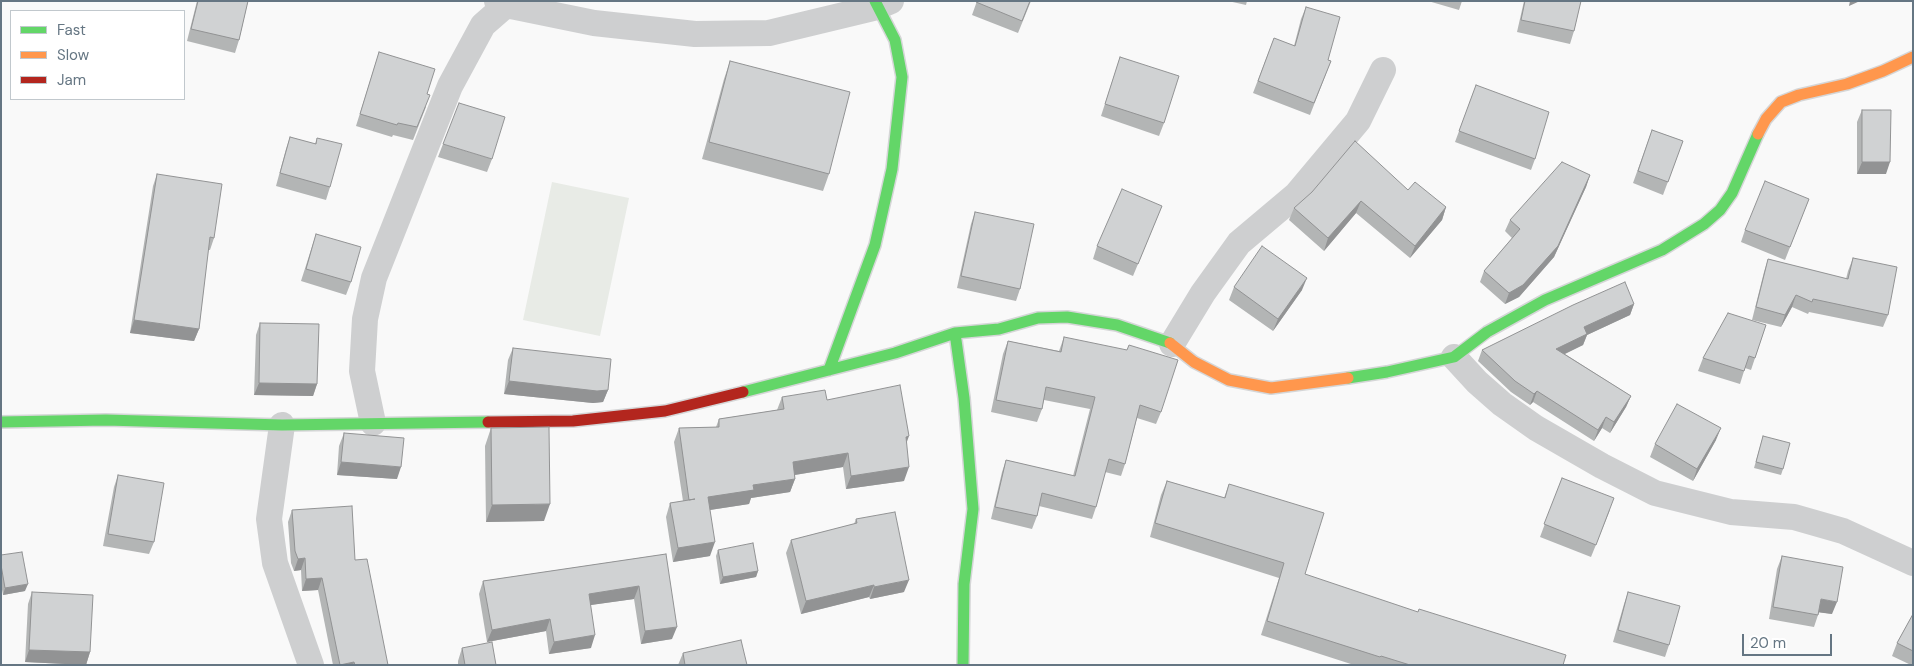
<!DOCTYPE html>
<style>
body{margin:0}
#map{position:relative;width:1914px;height:666px;overflow:hidden;background:#f9f9f9;font-family:"DM Sans",sans-serif}
canvas{display:block}
.frame{position:absolute;inset:0;border:2px solid #657683;pointer-events:none}
.legend{position:absolute;left:10px;top:10px;width:175px;height:90px;box-sizing:border-box;background:#fff;border:1px solid #c1c8cd;margin:0;padding:6px 9px;list-style:none;font-size:15px;color:#657683}
.legend li{display:flex;align-items:center;gap:10px;height:25px}
.legend b{width:25px;border:1px solid #c1c8cd}
.scale{position:absolute;left:1742px;top:634px;width:90px;height:22px;box-sizing:border-box;border:2px solid #657683;border-top:0;padding-left:6px;font-size:15px;line-height:18px;white-space:nowrap;color:#657683;-webkit-text-stroke:4px #fff;paint-order:stroke}
</style>
<div id="map">
<canvas width="1914" height="666"></canvas>
<div class="frame"></div>
<ul class="legend">
<li><b style="height:6px;background:#63d668"></b>Fast</li>
<li><b style="height:6px;background:#ff974d"></b>Slow</li>
<li><b style="height:6px;background:#b3261e"></b>Jam</li>
</ul>
<div class="scale">20 m</div>
</div>
<script>
const ctx = document.querySelector('canvas').getContext('2d');
ctx.lineJoin = 'round';
function fillPath(path, color) { ctx.fillStyle = color; ctx.fill(path, 'evenodd'); }
const toPath = rows => new Path2D(rows.map(r => 'M' + r).join(''));
function trace(path, color, width, dash) { ctx.strokeStyle = color; ctx.lineWidth = width; ctx.lineCap = dash ? 'butt' : 'round'; ctx.setLineDash(dash || []); ctx.stroke(path); }
fillPath(toPath([
 [552,182,629,198,600,336,523,320]
]), '#e8ebe6');
const fast = toPath([
 [955,333,964,398,973,509,964,584,963,665],
 [829,370,875,245,892,169,902,77,895,40,875,1],
 [1348,378,1387,372,1454,357,1487,332,1545,300,1662,250,1704,224,1720,210,1732,193,1758,134],
 [743,392,895,353,955,333,999,329,1038,318,1067,317,1117,325,1170,343],
 [1,422,106,420,282,425,488,422]
]);
const slow = toPath([
 [1758,134,1766,119,1781,102,1799,95,1847,84,1883,71,1913,57],
 [1170,343,1194,362,1229,380,1271,388,1348,378]
]);
const jam = toPath([
 [488,422,573,421,665,411,743,392]
]);
trace(fast, '#d5d6d7', 14);
trace(slow, '#d5d6d7', 14);
trace(jam, '#d5d6d7', 14);
trace(toPath([
 [497,1,506,5,594,23,695,34,769,33,877,7,891,1],
 [1172,344,1203,293,1239,243,1296,195,1358,121,1383,70],
 [1454,357,1477,382,1502,404,1536,428,1602,466,1655,493,1731,512,1794,517,1843,531,1913,563],
 [373,423,362,371,365,319,374,278,450,86,483,25,506,5],
 [282,425,269,519,275,563,311,665]
]), '#cecfd0', 26);
trace(fast, '#63d668', 11);
trace(slow, '#ff974d', 11);
trace(jam, '#b3261e', 11);
fillPath(toPath([
 [197,1,248,1,239,40,235,53,187,41],
 [977,1,1031,1,1018,33,972,15],
 [1228,1,1247,1,1246,5],
 [1428,1,1462,1,1459,10],
 [1524,1,1581,1,1574,31,1570,44,1517,32],
 [1306,7,1328,60,1331,61,1310,115,1253,93,1274,38,1294,46,1301,19],
 [379,52,426,107,413,140,393,135,392,137,356,126],
 [1120,57,1164,123,1159,136,1101,116],
 [730,61,829,174,823,191,702,159,724,79],
 [1476,85,1535,159,1531,170,1455,142],
 [1862,110,1886,174,1857,174,1857,122],
 [1652,130,1683,141,1663,195,1633,183],
 [290,137,315,144,317,138,330,187,326,200,276,186,286,149],
 [443,144,492,159,487,172,438,157],
 [157,174,214,238,210,250,208,250,199,329,194,341,130,333,153,186],
 [1590,175,1586,187,1554,257,1519,297,1505,304,1480,282,1484,271,1512,238,1505,231,1510,220],
 [1408,190,1446,207,1442,220,1410,258,1356,213,1324,251,1289,220,1294,208],
 [1809,199,1785,260,1741,242,1745,230],
 [1162,206,1133,276,1093,259,1097,246],
 [975,212,1020,289,1016,301,957,288,971,224],
 [316,234,351,282,346,295,301,281],
 [1853,258,1888,315,1883,327,1809,312,1808,314,1792,307,1781,327,1752,320,1764,272,1768,259,1846,279,1848,271],
 [1234,287,1302,290,1273,331,1229,300],
 [1634,304,1630,315,1587,335,1583,345,1565,354,1631,396,1626,407,1610,433,1602,428,1594,441,1533,402,1530,405,1511,392,1478,361,1482,350],
 [260,323,317,384,313,396,254,395,256,335],
 [1766,325,1751,370,1745,368,1740,384,1698,371,1703,358],
 [1064,337,1161,412,1156,424,1137,418,1125,464,1121,476,1105,472,1096,507,1092,519,1039,506,1037,516,1032,529,991,519,1002,472,1006,460,1073,476,1090,409,1044,400,1042,409,1037,422,991,412,1003,354,1008,341,1059,351],
 [513,348,608,390,603,402,593,403,504,394,508,360],
 [782,397,827,400,906,444,904,481,846,489,843,467,795,475,795,479,790,492,751,498,749,504,710,510,710,556,673,562,666,517,670,503,683,501,674,442,679,428,716,427,719,419,777,410],
 [491,428,544,521,486,522,485,446],
 [344,433,397,479,337,475,339,446],
 [1763,436,1783,469,1781,475,1754,468],
 [1716,440,1693,481,1650,457,1655,444],
 [118,475,154,542,149,554,103,546,114,487],
 [1562,478,1610,510,1591,557,1540,537],
 [1167,481,1224,498,1229,484,1305,574,1563,665,1354,665,1261,635,1279,578,1150,537,1161,495],
 [292,510,355,560,388,665,333,665,318,590,302,591,301,570,294,571,291,563,288,522],
 [856,519,904,592,870,599,869,597,801,614,786,553,791,540,854,524],
 [718,550,758,571,756,577,720,584,716,556],
 [666,554,672,639,641,644,634,599,590,605,591,648,549,654,546,631,487,642,479,594,483,581],
 [1,555,25,591,3,595,1,584],
 [1782,556,1832,614,1819,612,1814,627,1769,619,1777,569],
 [32,592,90,652,86,665,25,662,28,604],
 [1628,592,1669,645,1665,657,1613,642,1624,604],
 [1913,614,1913,665,1911,665,1892,656,1897,643],
 [462,648,496,665,458,665,458,661],
 [683,653,747,665,678,665]
]), '#b3b5b5');
fillPath(toPath([
 [1850,1,1860,1,1849,6],
 [1862,162,1890,162,1886,174,1857,174],
 [1590,175,1586,187,1554,257,1519,297,1505,304,1509,293],
 [1361,201,1356,213,1324,251,1328,238],
 [1446,207,1442,220,1410,258,1415,246],
 [1307,278,1302,290,1273,331,1278,319],
 [1796,295,1792,307,1781,327,1785,315],
 [1634,304,1630,315,1587,335,1583,345,1552,360,1556,349,1584,327],
 [134,320,199,329,194,341,130,333],
 [509,381,608,390,603,402,593,403,504,394],
 [259,383,317,384,313,396,254,395],
 [1537,391,1533,402,1530,405,1534,394],
 [1631,396,1626,407,1610,433,1614,422],
 [1606,417,1602,428,1594,441,1598,430],
 [1721,428,1716,440,1693,481,1697,469],
 [909,436,904,450,906,437],
 [848,453,843,467,788,476,793,462],
 [341,462,401,467,397,479,337,475],
 [909,467,904,481,846,489,851,476],
 [795,479,790,492,751,498,749,504,703,511,708,497,753,485],
 [550,504,544,521,486,522,492,505],
 [715,542,710,556,673,562,678,548],
 [305,558,301,570,294,571,298,559],
 [758,571,756,577,720,584,723,577],
 [322,578,318,590,302,591,306,579],
 [909,580,904,592,870,599,874,587],
 [28,584,25,591,3,595,5,588],
 [874,585,869,597,801,614,806,601],
 [639,586,634,599,584,606,589,594],
 [1821,599,1837,602,1832,614,1816,612],
 [550,619,546,631,487,642,492,630],
 [677,627,672,639,641,644,645,631],
 [595,635,591,648,549,654,554,642],
 [29,650,90,652,86,665,25,662],
 [354,662,353,665,341,665]
]), '#929394');
const building = toPath([
 [198,1,248,1,239,40,191,29,198,1],
 [977,1,1030,1,1022,21,976,2,977,1],
 [1525,1,1581,1,1574,31,1521,20,1525,1],
 [1306,7,1340,17,1328,60,1331,61,1314,103,1258,81,1274,38,1295,46,1306,7],
 [379,52,435,69,427,94,430,95,417,127,398,123,397,125,360,114,379,52],
 [1120,57,1179,76,1164,123,1105,104,1120,57],
 [730,61,850,92,829,174,709,142,730,61],
 [1476,85,1549,112,1535,159,1459,131,1476,85],
 [459,103,505,117,492,159,443,144,459,103],
 [1862,110,1891,110,1890,162,1862,162,1862,110],
 [1652,130,1683,141,1668,182,1638,171,1652,130],
 [290,137,316,144,317,138,342,144,330,187,280,173,290,137],
 [1355,141,1408,190,1415,182,1446,207,1415,246,1361,201,1328,238,1294,208,1312,192,1355,141],
 [1562,162,1590,175,1558,246,1523,285,1509,293,1484,271,1520,229,1510,220,1562,162],
 [157,174,222,184,214,238,210,237,199,329,134,320,157,174],
 [1765,181,1809,199,1790,247,1745,230,1765,181],
 [1122,189,1162,206,1138,264,1097,246,1122,189],
 [975,212,1034,224,1020,289,961,276,975,212],
 [316,234,361,247,351,282,306,269,316,234],
 [1262,246,1307,278,1278,319,1234,287,1262,246],
 [1853,258,1897,267,1888,315,1813,299,1812,302,1796,295,1785,315,1756,307,1768,259,1848,279,1853,258],
 [1625,282,1634,304,1584,327,1587,334,1556,349,1631,396,1614,422,1606,417,1598,430,1537,391,1534,394,1515,381,1482,350,1573,305,1625,282],
 [1728,313,1766,325,1755,358,1749,356,1744,371,1703,358,1728,313],
 [260,323,319,324,317,384,259,383,260,323],
 [1064,337,1127,350,1129,345,1178,360,1161,412,1140,405,1125,464,1109,459,1096,507,1042,493,1037,516,995,507,1006,460,1075,476,1095,397,1046,387,1042,409,996,400,1008,341,1061,352,1064,337],
 [513,348,611,359,608,390,597,391,509,381,513,348],
 [900,385,909,436,906,437,909,467,851,476,848,453,793,462,795,479,753,485,754,490,708,497,715,542,678,548,670,503,695,499,689,500,679,428,719,427,719,419,784,409,782,397,825,390,827,400,900,385],
 [1677,404,1721,428,1697,469,1655,444,1677,404],
 [549,427,550,504,492,505,491,428,549,427],
 [344,433,404,438,401,467,341,462,344,433],
 [1763,436,1790,443,1783,469,1756,462,1763,436],
 [118,475,164,483,154,542,108,534,118,475],
 [1562,478,1614,498,1596,545,1544,524,1562,478],
 [1167,481,1225,498,1229,484,1324,513,1305,574,1418,612,1419,609,1566,655,1563,665,1410,665,1381,656,1380,657,1267,621,1284,563,1155,523,1167,481],
 [352,506,355,560,367,559,388,665,355,665,354,662,340,665,322,578,306,579,305,558,298,559,295,551,292,510,352,506],
 [895,512,909,580,874,587,874,585,806,601,791,540,857,523,856,519,895,512],
 [753,543,758,571,723,577,718,550,753,543],
 [22,552,28,584,5,588,1,565,1,555,22,552],
 [666,554,677,627,645,631,639,586,589,594,595,635,554,642,550,619,492,630,483,581,666,554],
 [1782,556,1843,567,1837,602,1821,599,1818,615,1773,607,1782,556],
 [32,592,93,595,90,652,29,650,32,592],
 [1628,592,1680,606,1669,645,1618,630,1628,592],
 [1913,614,1913,651,1897,643,1913,614],
 [741,640,747,665,685,665,683,653,741,640],
 [492,642,496,665,465,665,462,648,492,642]
]);
fillPath(building, '#d0d2d3');
trace(building, '#929394', 1);
</script>
